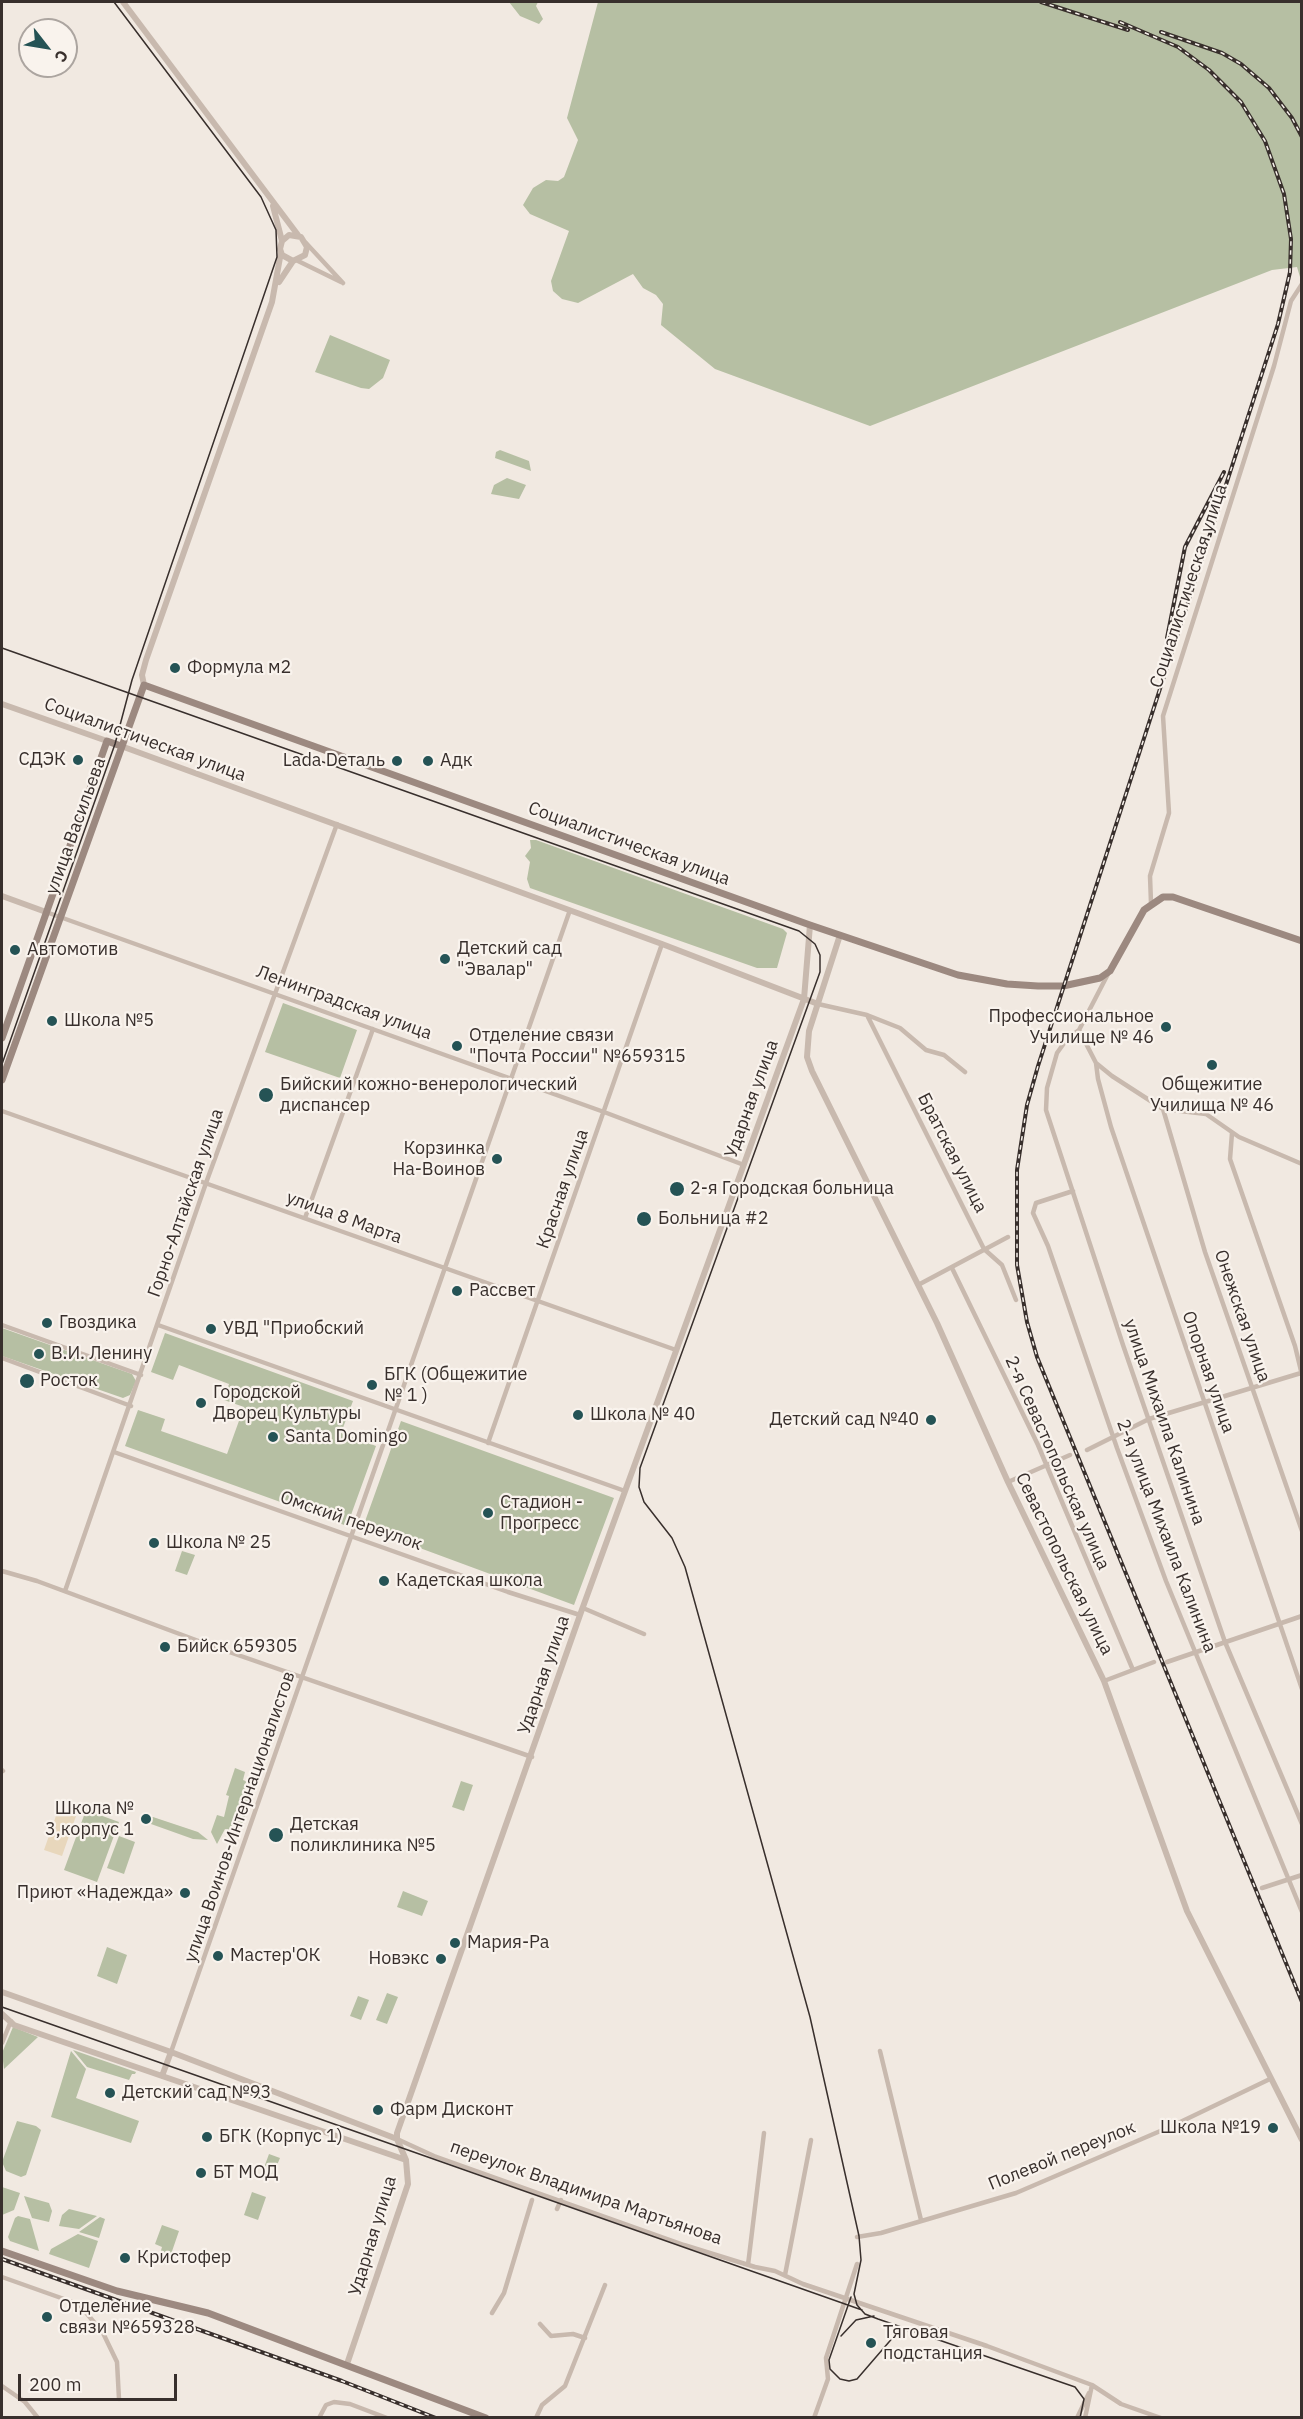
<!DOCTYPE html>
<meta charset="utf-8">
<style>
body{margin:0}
#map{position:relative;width:1303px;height:2419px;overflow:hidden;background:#f1e9e1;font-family:"IBM Plex Sans",sans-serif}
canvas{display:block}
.frame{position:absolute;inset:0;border:3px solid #382f2c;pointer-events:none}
.north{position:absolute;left:18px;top:18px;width:60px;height:60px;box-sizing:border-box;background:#f9f3ed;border:2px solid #aca5a0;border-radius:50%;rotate:121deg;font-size:16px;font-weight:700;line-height:24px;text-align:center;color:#382f2c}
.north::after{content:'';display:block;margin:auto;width:21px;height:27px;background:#255355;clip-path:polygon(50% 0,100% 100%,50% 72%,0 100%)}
.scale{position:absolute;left:18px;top:2374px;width:159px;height:27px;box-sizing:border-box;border:3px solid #382f2c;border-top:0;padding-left:8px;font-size:18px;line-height:21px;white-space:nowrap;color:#382f2c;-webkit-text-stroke:4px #f9f3ed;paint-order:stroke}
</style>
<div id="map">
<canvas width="1303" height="2419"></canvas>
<div class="frame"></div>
<div class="north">С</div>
<div class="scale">200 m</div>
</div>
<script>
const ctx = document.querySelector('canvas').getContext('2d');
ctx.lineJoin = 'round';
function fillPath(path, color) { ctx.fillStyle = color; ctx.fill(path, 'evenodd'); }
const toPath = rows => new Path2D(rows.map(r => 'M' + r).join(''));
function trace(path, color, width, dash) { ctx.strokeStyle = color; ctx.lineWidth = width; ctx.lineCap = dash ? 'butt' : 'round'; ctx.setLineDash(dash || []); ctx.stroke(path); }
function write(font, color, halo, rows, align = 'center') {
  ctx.font = font + ' "IBM Plex Sans",sans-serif'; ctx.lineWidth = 4.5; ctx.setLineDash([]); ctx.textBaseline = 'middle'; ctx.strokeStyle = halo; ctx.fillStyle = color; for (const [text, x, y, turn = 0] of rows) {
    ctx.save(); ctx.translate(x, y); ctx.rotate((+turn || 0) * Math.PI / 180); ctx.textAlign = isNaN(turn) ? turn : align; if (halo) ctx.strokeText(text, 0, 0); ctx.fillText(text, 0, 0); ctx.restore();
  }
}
fillPath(toPath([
 [509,2,538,2,536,6,543,19,539,24,520,16],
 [598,2,1301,2,1301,276,1300,277,1297,267,1272,270,870,426,715,369,661,325,663,304,656,295,643,288,633,274,578,303,562,299,553,291,551,281,569,231,530,214,523,205,533,188,546,180,558,181,564,177,578,140,567,118],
 [330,335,390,360,383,378,369,389,361,388,315,372],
 [500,450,529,461,531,471,495,458,496,452],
 [507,478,526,485,519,499,491,494,494,485],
 [530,840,536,840,783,929,787,933,777,968,757,968,530,888,527,879,530,862,525,856,531,848],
 [283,1003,357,1030,340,1078,265,1052],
 [2,1328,132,1374,136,1381,130,1395,123,1398,2,1356],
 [165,1333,353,1401,341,1433,376,1446,347,1526,125,1446,138,1410,165,1419,161,1431,227,1454,244,1407,224,1400,229,1384,179,1365,173,1380,151,1372],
 [401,1421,614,1498,574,1605,363,1527],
 [182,1551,195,1555,187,1575,175,1571],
 [235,1768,245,1772,243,1780,256,1785,239,1833,225,1829,217,1844,211,1832,217,1815,224,1817,229,1796,226,1795],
 [461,1781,473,1785,464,1811,452,1807],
 [86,1810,119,1822,97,1882,64,1870],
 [153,1817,198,1832,208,1840,193,1839,151,1824,148,1818],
 [119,1836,135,1842,124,1874,107,1868],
 [403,1891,428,1901,422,1916,397,1907],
 [107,1947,127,1955,117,1984,97,1976],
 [387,1993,398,1997,387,2024,376,2020],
 [358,1996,369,2000,361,2020,350,2016],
 [13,2027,38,2037,4,2069,2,2053],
 [73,2050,136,2072,135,2074,132,2074,129,2080,87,2067],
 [71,2051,86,2069,76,2098,139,2121,131,2143,51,2117],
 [17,2121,36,2126,41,2130,26,2175,21,2177,6,2171,2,2162],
 [269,2154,280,2158,272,2177,262,2173],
 [2,2187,20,2193,14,2210,2,2215],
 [252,2192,266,2197,258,2220,244,2215],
 [24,2196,49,2203,52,2211,49,2222,32,2218],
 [69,2209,97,2216,79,2229,59,2226,62,2215],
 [18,2216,30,2219,39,2251,10,2241,8,2237,15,2218],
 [100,2217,105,2219,99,2238,79,2232],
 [162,2225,179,2231,169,2260,159,2257,162,2247,155,2244],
 [78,2234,98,2241,89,2268,49,2254,51,2249]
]), '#b6bfa3');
fillPath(toPath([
 [58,1810,76,1816,62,1856,44,1850]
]), '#e8d7bc');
trace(toPath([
 [306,243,343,283],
 [298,261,341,282],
 [1151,903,1150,876,1169,813,1163,716,1274,366,1291,301,1302,284],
 [46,912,604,1112,744,1165],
 [1108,974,1079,1030,1096,1063,1112,1076,1163,1109,1206,1114,1239,1137,1302,1164],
 [818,1004,867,1015,900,1028,926,1050,944,1055,965,1072],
 [867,1015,984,1249,1002,1265,1016,1300],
 [1079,1030,1067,1039,1057,1053,1047,1088,1046,1110,1123,1345,1225,1642,1302,1824],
 [1096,1063,1098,1079,1111,1127,1302,1689],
 [1163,1109,1205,1252,1302,1531],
 [2,1111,676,1350],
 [1232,1133,1230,1159,1295,1346,1302,1375],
 [1073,1191,1036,1203,1033,1213,1048,1246,1117,1448,1166,1581,1302,1912],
 [305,1218,373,1029],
 [952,1268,1038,1445,1133,1670],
 [918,1285,1008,1237],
 [2,1325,141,1375],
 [158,1325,625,1491],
 [2,1358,131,1406],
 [488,1443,662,944],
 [1087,1450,1149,1419,1301,1373],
 [114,1452,508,1592,580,1615],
 [1008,1482,1070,1455],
 [2,1571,37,1581,212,1646,532,1757],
 [65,1591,206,1183,337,824],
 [583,1608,644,1634],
 [1167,1662,1302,1616],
 [1104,1681,1154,1662],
 [2,1770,3,1771],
 [1262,1888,1302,1875],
 [2,2043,11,2021],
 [880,2051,921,2220],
 [171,2052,570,910],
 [397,2139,434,2156,684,2245,755,2267,775,2271,803,2284,987,2346,1092,2385,1121,2404,1161,2418],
 [557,2209,561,2200],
 [857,2237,881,2233,1016,2193,1172,2126,1270,2079],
 [748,2265,764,2133],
 [785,2275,811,2140],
 [2,2277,78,2304,83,2309,103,2333,117,2362,119,2399],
 [492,2313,504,2293,532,2200],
 [540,2324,551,2336,573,2334,585,2338],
 [2,2386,25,2402,38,2418],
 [319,2418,326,2405,334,2402,350,2404,387,2418],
 [536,2418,542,2405,565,2386,605,2285],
 [814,2418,828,2379,826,2358,857,2264],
 [1077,2418,1089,2393],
 [1085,2418,1092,2385]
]), '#c8b9ae', 4.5);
trace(toPath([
 [123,2,298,235],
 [273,206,282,241,280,249,282,255,293,261,305,255,307,247,301,237,289,235,282,241],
 [279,282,293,261],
 [144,685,142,675,146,660,272,302,281,252],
 [2,704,107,741],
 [121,746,662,944,818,1004],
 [2,896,46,912],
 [840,935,809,1031,807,1057,812,1071,937,1323,1008,1482,1104,1681,1187,1911,1302,2140],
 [2,1992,171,2052,397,2139],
 [2,2014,14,2025,406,2160],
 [162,2076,171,2052],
 [347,2364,408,2184,406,2160,397,2139,397,2133,580,1615,804,999,810,925]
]), '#c8b9ae', 6);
trace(toPath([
 [2,1038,107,741,121,746],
 [2,1080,144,685,810,925,958,975,1007,984,1038,986,1063,986,1100,978,1110,971,1144,910,1163,897,1173,897,1302,941],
 [2,2251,117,2291,208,2313,486,2418]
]), '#9c8980', 7);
trace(toPath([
 [2,648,799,931,815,944,820,955,820,972,640,1468,639,1487,644,1502,672,1538,685,1567,810,2017,859,2236,861,2260,854,2294,857,2305,865,2314,878,2319,1075,2387,1084,2399,1080,2418],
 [2,1064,115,744,132,680,277,257,276,230,261,197,114,2],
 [2,2007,862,2310],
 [851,2297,829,2360,830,2369,840,2379,849,2381,857,2379,895,2335,903,2331,911,2330],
 [841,2336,856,2320,874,2316]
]), '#382f2c', 1.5);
const rail = toPath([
 [1041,2,1128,30],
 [1120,22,1178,47,1209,70,1241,102,1265,141,1284,194,1291,239,1290,272,1278,324,1038,1066,1027,1105,1017,1170,1017,1265,1027,1322,1037,1357,1302,2002],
 [1161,32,1222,53,1241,64,1269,88,1292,118,1302,137],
 [1167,638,1185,547,1224,472],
 [2,2259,342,2381,436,2418]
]);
trace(rail, '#382f2c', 4);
trace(rail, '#f9f3ed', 1.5, [4.5]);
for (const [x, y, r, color] of [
 [175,668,6,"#255355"],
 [78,760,6,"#255355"],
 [397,761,6,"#255355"],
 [428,761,6,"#255355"],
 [15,950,6,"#255355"],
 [445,959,6,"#255355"],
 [52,1021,6,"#255355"],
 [1166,1027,6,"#255355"],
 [457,1046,6,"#255355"],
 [1212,1065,6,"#255355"],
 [266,1095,8,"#255355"],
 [497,1159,6,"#255355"],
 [677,1189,8,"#255355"],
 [644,1219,8,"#255355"],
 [457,1291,6,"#255355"],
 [47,1323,6,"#255355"],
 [211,1329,6,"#255355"],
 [39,1354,6,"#255355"],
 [27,1381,8,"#255355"],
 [372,1385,6,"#255355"],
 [201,1403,6,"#255355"],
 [578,1415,6,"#255355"],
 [931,1420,6,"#255355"],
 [273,1437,6,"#255355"],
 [488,1513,6,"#255355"],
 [154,1543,6,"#255355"],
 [384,1581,6,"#255355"],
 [165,1647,6,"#255355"],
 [146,1819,6,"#255355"],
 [276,1835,8,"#255355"],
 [185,1893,6,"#255355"],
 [455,1943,6,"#255355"],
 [218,1956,6,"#255355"],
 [441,1959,6,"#255355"],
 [110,2093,6,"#255355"],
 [378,2110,6,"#255355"],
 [1273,2128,6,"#255355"],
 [207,2137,6,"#255355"],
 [201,2173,6,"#255355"],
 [125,2258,6,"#255355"],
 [47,2317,6,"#255355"],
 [871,2343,6,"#255355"]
]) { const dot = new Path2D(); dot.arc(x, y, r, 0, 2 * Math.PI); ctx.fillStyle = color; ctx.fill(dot); trace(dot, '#f9f3ed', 2); }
write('18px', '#382f2c', '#f9f3ed', [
 ["Социалистическая улица",1189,586,-72],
 ["Социалистическая улица",145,740,20],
 ["улица Васильева",76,826,-70],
 ["Социалистическая улица",629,844,20],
 ["Ленинградская улица",344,1003,20],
 ["Ударная улица",752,1099,-70],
 ["Братская улица",952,1153,63],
 ["Красная улица",563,1189,-71],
 ["Горно-Алтайская улица",186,1203,-71],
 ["улица 8 Марта",344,1218,20],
 ["Онежская улица",1242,1316,71],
 ["Опорная улица",1208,1372,71],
 ["улица Михаила Калинина",1164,1422,71],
 ["2-я Севастопольская улица",1057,1463,66],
 ["Омский переулок",351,1521,19],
 ["2-я улица Михаила Калинина",1166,1536,69],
 ["Севастопольская улица",1064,1564,64],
 ["Ударная улица",544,1675,-71],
 ["улица Воинов-Интернационалистов",240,1817,-71],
 ["Полевой переулок",1062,2156,-22],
 ["переулок Владимира Мартьянова",586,2193,19],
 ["Ударная улица",373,2236,-73]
]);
write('18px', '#382f2c', '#f9f3ed', [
 ["Формула м2",187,668],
 ["СДЭК",66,760,"right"],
 ["Lada Dеталь",385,761,"right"],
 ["Адк",440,761],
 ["Детский сад",457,949],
 ["\"Эвалар\"",457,970],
 ["Автомотив",27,950],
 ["Профессиональное",1154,1017,"right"],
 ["Училище № 46",1154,1038,"right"],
 ["Школа №5",64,1021],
 ["Отделение связи",469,1036],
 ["\"Почта России\" №659315",469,1057],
 ["Бийский кожно-венерологический",280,1085],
 ["диспансер",280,1106],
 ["Общежитие",1212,1085,"center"],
 ["Училища № 46",1212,1106,"center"],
 ["Корзинка",485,1149,"right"],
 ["На-Воинов",485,1170,"right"],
 ["2-я Городская больница",690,1189],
 ["Больница #2",658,1219],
 ["Рассвет",469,1291],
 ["Гвоздика",59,1323],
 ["УВД \"Приобский",223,1329],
 ["В.И. Ленину",51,1354],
 ["БГК (Общежитие",384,1375],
 ["№ 1 )",384,1396],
 ["Росток",40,1381],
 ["Городской",213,1393],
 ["Дворец Культуры",213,1414],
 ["Школа № 40",590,1415],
 ["Детский сад №40",919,1420,"right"],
 ["Santa Domingo",285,1437],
 ["Стадион -",500,1503],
 ["Прогресс",500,1524],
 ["Школа № 25",166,1543],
 ["Кадетская школа",396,1581],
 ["Бийск 659305",177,1647],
 ["Школа №",134,1809,"right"],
 ["3,корпус 1",134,1830,"right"],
 ["Детская",290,1825],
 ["поликлиника №5",290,1846],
 ["Приют «Надежда»",173,1893,"right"],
 ["Мария-Ра",467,1943],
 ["Мастер'ОК",230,1956],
 ["Новэкс",429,1959,"right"],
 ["Детский сад №93",122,2093],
 ["Фарм Дисконт",390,2110],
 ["Школа №19",1261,2128,"right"],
 ["БГК (Корпус 1)",219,2137],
 ["БТ МОД",213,2173],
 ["Кристофер",137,2258],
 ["Отделение",59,2307],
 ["связи №659328",59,2328],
 ["Тяговая",883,2333],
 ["подстанция",883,2354]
], 'left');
</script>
